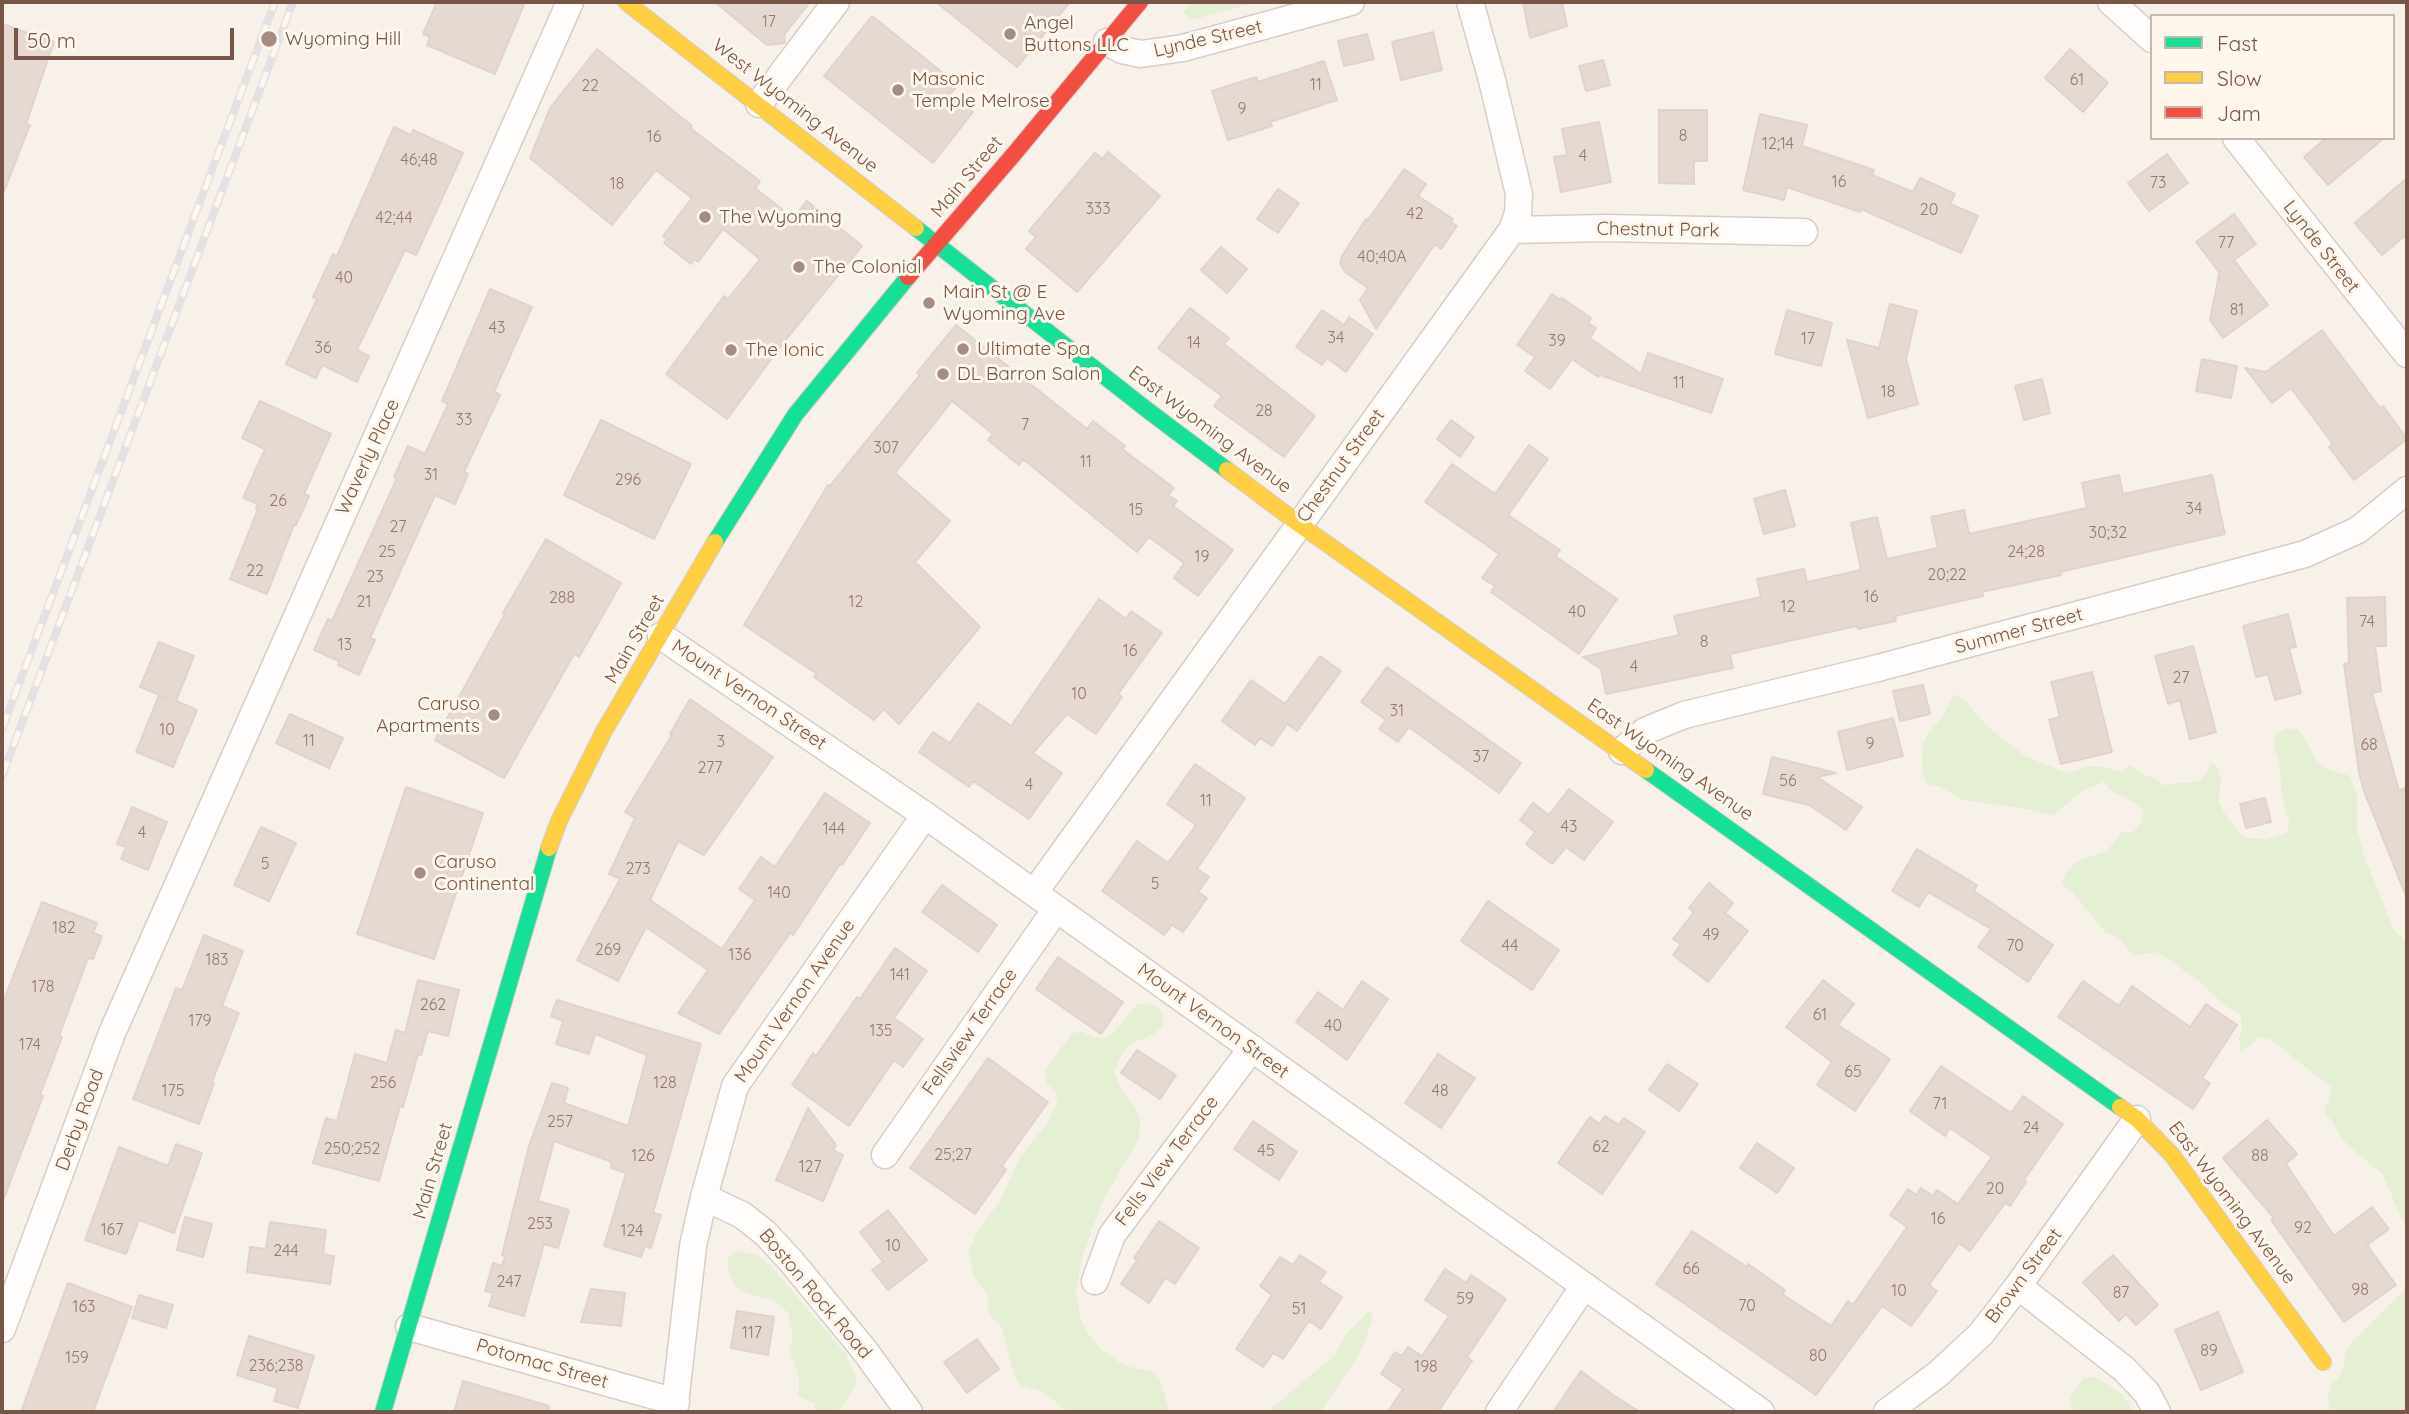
<!DOCTYPE html>
<style>
body{margin:0}
#map{position:relative;width:2409px;height:1414px;overflow:hidden;background:#f8f1ea;font-family:Quicksand,sans-serif}
canvas{display:block}
.frame{position:absolute;inset:0;border:4px solid #795547;pointer-events:none}
.legend{position:absolute;left:2150px;top:14px;width:245px;height:126px;box-sizing:border-box;background:#fff6ec;border:2px solid #c9b6aa;margin:0;padding:9px 12px;list-style:none;font-size:21px;color:#795547}
.legend li{display:flex;align-items:center;gap:14px;height:35px}
.legend b{width:35px;border:2px solid #c9b6aa}
.scale{position:absolute;left:14px;top:28px;width:220px;height:32px;box-sizing:border-box;border:4px solid #795547;border-top:0;padding-left:9px;font-size:21px;line-height:24px;white-space:nowrap;color:#795547;-webkit-text-stroke:5px #fff6ec;paint-order:stroke}
</style>
<div id="map">
<canvas width="2409" height="1414"></canvas>
<div class="frame"></div>
<ul class="legend">
<li><b style="height:9px;background:#16e098"></b>Fast</li>
<li><b style="height:9px;background:#ffcf43"></b>Slow</li>
<li><b style="height:9px;background:#f24e42"></b>Jam</li>
</ul>
<div class="scale">50 m</div>
</div>
<script>
const ctx = document.querySelector('canvas').getContext('2d');
ctx.lineJoin = 'round';
function fillPath(path, color) { ctx.fillStyle = color; ctx.fill(path, 'evenodd'); }
const toPath = rows => new Path2D(rows.map(r => 'M' + r).join(''));
function trace(path, color, width, dash) { ctx.strokeStyle = color; ctx.lineWidth = width; ctx.lineCap = dash ? 'butt' : 'round'; ctx.setLineDash(dash || []); ctx.stroke(path); }
function write(font, color, halo, rows, align = 'center') {
  ctx.font = font + ' Quicksand,sans-serif'; ctx.lineWidth = 6; ctx.setLineDash([]); ctx.textBaseline = 'middle'; ctx.strokeStyle = halo; ctx.fillStyle = color; for (const [text, x, y, turn = 0] of rows) {
    ctx.save(); ctx.translate(x, y); ctx.rotate((+turn || 0) * Math.PI / 180); ctx.textAlign = isNaN(turn) ? turn : align; if (halo) ctx.strokeText(text, 0, 0); ctx.fillText(text, 0, 0); ctx.restore();
  }
}
fillPath(toPath([
 [1193,2,1257,2,1192,20,1183,13],
 [1954,694,1964,700,1988,727,2025,756,2066,773,2089,766,2100,766,2121,772,2130,765,2144,775,2155,778,2162,785,2200,781,2208,772,2210,760,2218,768,2221,779,2219,800,2223,811,2243,837,2266,840,2287,833,2289,821,2282,797,2279,759,2273,748,2276,735,2287,728,2299,730,2318,762,2327,769,2350,776,2357,796,2357,831,2366,861,2394,930,2407,943,2407,1226,2403,1222,2383,1175,2345,1142,2324,1110,2329,1099,2331,1087,2271,1040,2259,1037,2241,1053,2239,1040,2242,1028,2241,1016,2221,1002,2198,980,2157,952,2133,956,2117,936,2106,933,2071,891,2061,884,2066,872,2074,864,2085,858,2107,851,2122,832,2133,832,2141,823,2144,810,2135,803,2112,791,2103,782,2082,791,2053,816,2027,809,1962,800,1939,786,1927,784,1922,772,1922,746,1927,735,1943,716],
 [1147,1003,1157,1007,1163,1015,1162,1026,1155,1034,1133,1043,1124,1051,1114,1071,1122,1091,1135,1107,1140,1117,1139,1139,1105,1197,1092,1229,1081,1262,1076,1294,1080,1316,1087,1333,1101,1349,1120,1363,1130,1367,1152,1372,1160,1379,1169,1412,1068,1412,1043,1392,1020,1385,1014,1374,1002,1327,992,1319,987,1308,989,1297,974,1277,968,1253,978,1230,1000,1201,1020,1157,1046,1125,1057,1104,1056,1091,1047,1084,1045,1071,1072,1033,1083,1032,1093,1037,1104,1038,1114,1032,1136,1005],
 [741,1251,756,1255,769,1264,845,1353,855,1374,856,1382,854,1389,838,1412,814,1412,815,1404,798,1396,799,1379,791,1355,789,1346,793,1338,788,1313,775,1301,749,1294,734,1285,728,1268,728,1259,733,1252],
 [2407,1288,2407,1412,2330,1412,2328,1398,2330,1386,2338,1378,2344,1366,2345,1353,2352,1342],
 [1371,1310,1372,1321,1360,1353,1321,1412,1267,1412,1335,1355,1346,1334],
 [2096,1377,2123,1395,2134,1412,2073,1412,2070,1397,2084,1378]
]), '#e5efd3');
const building = toPath([
 [437,2,525,2,495,74,427,45,430,37,423,34,437,2],
 [715,2,810,2,784,35,785,43,767,45,715,2],
 [936,2,1070,2,1017,67,936,2],
 [1523,2,1562,2,1567,26,1530,38,1523,2],
 [872,16,958,85,950,94,973,112,933,163,824,76,872,16],
 [2,24,54,42,26,124,30,125,3,194,2,24],
 [1433,32,1442,70,1401,80,1392,42,1433,32],
 [1367,34,1374,59,1344,66,1338,41,1367,34],
 [597,49,692,126,690,128,760,181,755,188,793,218,807,201,862,246,787,338,727,419,666,374,724,296,728,299,760,259,723,229,698,262,694,259,691,264,664,243,667,239,663,236,692,198,656,170,612,225,530,158,550,108,597,49],
 [2070,49,2108,83,2083,112,2045,78,2070,49],
 [1603,60,1610,85,1586,91,1579,66,1603,60],
 [1324,61,1337,100,1270,122,1272,126,1228,140,1212,91,1256,77,1258,82,1324,61],
 [1659,110,1707,110,1707,161,1694,161,1694,184,1659,183,1659,110],
 [1760,114,1807,125,1802,146,1874,170,1872,175,1913,192,1920,178,1955,194,1950,204,1978,216,1961,253,1861,209,1860,212,1787,187,1784,200,1743,190,1760,114],
 [1599,122,1611,182,1561,192,1554,157,1567,155,1562,129,1599,122],
 [394,127,411,135,413,130,463,153,416,255,405,250,357,350,369,356,357,382,322,365,316,378,286,364,317,299,313,297,333,254,337,256,394,127],
 [2326,138,2384,138,2328,185,2304,157,2326,138],
 [1108,152,1160,196,1077,292,1026,249,1036,237,1029,231,1095,153,1102,159,1108,152],
 [2167,154,2188,183,2149,211,2128,183,2167,154],
 [1404,169,1426,184,1418,196,1453,219,1451,222,1457,226,1441,249,1435,244,1376,329,1360,300,1368,288,1345,272,1340,263,1342,256,1366,219,1368,220,1404,169],
 [2407,178,2407,234,2382,255,2355,223,2407,178],
 [1278,189,1299,203,1278,233,1257,219,1278,189],
 [2234,214,2256,244,2234,260,2268,305,2223,338,2210,320,2220,270,2219,272,2196,242,2234,214],
 [1221,247,1247,269,1227,293,1201,270,1221,247],
 [490,289,532,307,494,392,500,395,464,472,468,474,455,504,435,495,370,638,375,640,359,675,338,665,339,661,314,650,328,619,332,621,397,478,394,477,408,446,425,454,448,404,442,401,490,289],
 [1552,294,1560,300,1562,298,1591,318,1588,323,1596,328,1590,338,1641,374,1648,353,1723,379,1711,413,1600,375,1598,377,1572,359,1550,389,1525,371,1535,357,1517,345,1552,294],
 [1890,304,1917,311,1906,359,1918,404,1868,418,1847,340,1879,348,1890,304],
 [1190,308,1229,338,1224,344,1315,416,1284,457,1214,406,1222,396,1158,348,1190,308],
 [1322,310,1344,325,1349,317,1373,334,1346,372,1327,358,1322,365,1296,347,1322,310],
 [1787,310,1832,323,1821,366,1775,354,1787,310],
 [956,325,1087,429,1093,421,1125,446,1122,449,1174,488,1168,495,1177,501,1173,506,1233,550,1198,596,1174,578,1184,563,1149,537,1137,552,1023,459,1019,465,988,440,993,434,952,401,895,473,950,521,915,562,980,627,899,724,884,709,874,720,814,677,817,674,744,625,828,485,830,486,920,375,917,373,956,325],
 [2322,330,2380,408,2383,406,2407,439,2354,480,2329,447,2333,444,2291,388,2272,403,2245,368,2266,372,2322,330],
 [2202,359,2237,366,2231,398,2196,391,2202,359],
 [2042,379,2050,413,2024,420,2015,386,2042,379],
 [260,401,331,434,304,494,309,496,296,525,294,525,267,594,230,579,258,509,256,508,258,504,243,498,265,449,242,438,260,401],
 [601,420,691,464,654,539,564,495,601,420],
 [1451,420,1474,437,1460,457,1437,439,1451,420],
 [1529,445,1548,459,1508,515,1560,550,1555,556,1617,599,1579,654,1491,592,1495,586,1482,578,1499,554,1425,502,1452,464,1495,494,1529,445],
 [2119,475,2123,494,2212,475,2225,534,2060,572,2061,575,1982,592,1983,596,1895,616,1896,621,1858,629,1857,626,1730,654,1733,668,1606,694,1601,669,1583,657,1679,635,1674,616,1761,597,1757,579,1804,569,1807,582,1861,570,1851,523,1877,517,1887,559,1938,548,1931,517,1964,510,1969,534,2087,508,2082,483,2119,475],
 [1785,490,1795,526,1764,534,1754,499,1785,490],
 [546,539,621,583,579,657,574,654,504,778,435,740,505,614,503,613,546,539],
 [2385,597,2386,646,2375,646,2381,691,2372,693,2399,791,2407,787,2406,896,2364,791,2359,773,2344,664,2349,663,2347,598,2385,597],
 [1099,599,1126,619,1131,611,1162,633,1118,694,1122,697,1096,734,1067,714,1033,753,1062,773,1029,819,973,781,969,787,919,752,933,732,950,743,978,703,1011,726,1099,599],
 [2288,614,2296,647,2289,648,2301,693,2275,700,2268,674,2256,677,2243,626,2288,614],
 [159,642,194,656,176,701,197,710,173,767,136,752,159,695,169,699,140,687,159,642],
 [2193,646,2216,732,2190,739,2180,700,2168,704,2155,656,2193,646],
 [1320,656,1341,671,1297,731,1287,724,1272,746,1260,738,1255,745,1222,721,1251,680,1285,704,1320,656],
 [1387,667,1521,763,1499,793,1409,727,1398,742,1379,729,1386,720,1361,702,1387,667],
 [2092,672,2112,752,2061,764,2049,720,2060,717,2051,682,2092,672],
 [1923,685,1930,714,1900,721,1893,691,1923,685],
 [690,699,773,757,704,855,678,841,650,900,722,949,755,900,739,889,761,857,775,867,825,793,870,823,842,865,840,864,793,935,790,933,719,1034,678,1013,708,970,646,927,618,981,577,960,620,879,609,874,635,818,625,812,672,735,670,734,690,699],
 [290,714,343,738,329,768,276,743,290,714],
 [1893,718,1903,756,1847,770,1838,732,1893,718],
 [1772,757,1836,773,1817,777,1862,807,1846,830,1809,805,1763,794,1772,757],
 [1195,764,1245,798,1197,869,1209,877,1198,892,1207,898,1183,932,1172,925,1164,935,1102,891,1137,841,1168,863,1196,825,1167,804,1195,764],
 [406,787,483,813,434,959,357,934,406,787],
 [1569,789,1613,822,1584,860,1566,847,1552,864,1526,844,1535,832,1520,820,1533,803,1549,815,1569,789],
 [2265,798,2271,822,2246,828,2240,804,2265,798],
 [132,807,167,822,148,870,121,859,126,847,117,844,132,807],
 [261,827,296,843,269,901,234,885,261,827],
 [1917,849,1977,885,1974,891,2053,945,2028,982,1978,947,1991,929,1928,892,1919,907,1892,891,1917,849],
 [1709,883,1733,903,1725,913,1748,931,1708,982,1673,955,1681,944,1673,939,1694,912,1689,908,1709,883],
 [942,885,997,925,978,952,922,912,942,885],
 [1488,901,1559,950,1532,990,1461,941,1488,901],
 [42,902,97,923,93,933,102,936,93,959,88,958,59,1036,62,1037,40,1095,43,1096,4,1198,2,1198,2,1005,42,902],
 [204,935,243,951,222,1006,239,1013,212,1082,214,1083,199,1124,133,1099,176,988,182,990,204,935],
 [895,948,927,971,894,1018,923,1039,903,1067,894,1060,849,1126,792,1085,813,1053,816,1056,857,997,860,999,895,948],
 [1058,957,1123,1002,1101,1034,1036,989,1058,957],
 [418,980,459,990,448,1036,428,1031,421,1055,418,1054,403,1107,400,1106,379,1181,313,1163,326,1118,337,1121,355,1054,387,1063,396,1030,405,1033,418,980],
 [1823,980,1854,1004,1838,1025,1890,1059,1855,1111,1817,1085,1832,1062,1786,1027,1823,980],
 [1362,981,1388,999,1347,1060,1296,1022,1318,992,1343,1010,1362,981],
 [2083,981,2119,1006,2132,986,2190,1027,2206,1004,2237,1025,2202,1078,2210,1083,2193,1109,2058,1017,2083,981],
 [557,1000,701,1044,653,1213,661,1215,651,1248,645,1246,641,1257,604,1246,626,1173,611,1168,612,1162,554,1141,538,1201,569,1210,558,1248,544,1244,524,1316,489,1306,493,1293,485,1291,493,1263,502,1266,505,1256,502,1255,529,1146,552,1083,568,1088,564,1103,628,1126,647,1055,595,1034,589,1054,556,1044,563,1021,551,1016,557,1000],
 [1137,1050,1176,1075,1160,1099,1121,1073,1137,1050],
 [1438,1054,1475,1078,1441,1128,1405,1103,1438,1054],
 [988,1058,1048,1102,1002,1166,1006,1170,975,1214,910,1168,988,1058],
 [1667,1064,1698,1084,1679,1111,1649,1090,1667,1064],
 [1941,1066,2011,1113,2023,1096,2063,1124,2024,1180,2026,1182,2010,1206,2005,1203,1970,1251,1959,1243,1929,1285,1937,1291,1911,1326,1882,1306,1816,1395,1656,1284,1692,1231,1747,1267,1748,1264,1785,1290,1782,1294,1831,1326,1848,1301,1853,1305,1907,1227,1890,1215,1908,1189,1916,1195,1921,1188,1933,1196,1937,1190,1958,1204,1992,1157,1950,1128,1945,1136,1910,1111,1941,1066],
 [808,1108,836,1145,833,1150,843,1155,823,1201,776,1180,808,1108],
 [1605,1116,1619,1125,1624,1118,1645,1132,1602,1194,1558,1163,1590,1117,1599,1124,1605,1116],
 [2267,1120,2297,1154,2286,1164,2334,1236,2372,1207,2389,1229,2367,1245,2396,1285,2344,1322,2271,1220,2274,1218,2223,1158,2267,1120],
 [1253,1121,1297,1152,1279,1180,1234,1149,1253,1121],
 [1757,1143,1794,1168,1777,1193,1740,1168,1757,1143],
 [176,1144,202,1153,174,1233,139,1220,126,1254,85,1240,119,1147,168,1166,176,1144],
 [888,1210,927,1260,888,1290,872,1270,883,1262,860,1232,888,1210],
 [185,1217,212,1224,203,1257,177,1250,185,1217],
 [1159,1221,1199,1248,1175,1284,1165,1278,1149,1303,1121,1284,1137,1260,1134,1258,1159,1221],
 [270,1222,326,1230,323,1254,334,1256,330,1284,247,1272,250,1247,266,1249,270,1222],
 [1300,1255,1326,1272,1319,1282,1342,1297,1321,1329,1309,1321,1283,1359,1273,1353,1263,1367,1236,1349,1272,1295,1260,1286,1280,1257,1293,1265,1300,1255],
 [2113,1255,2158,1305,2136,1325,2126,1314,2119,1321,2083,1282,2113,1255],
 [1445,1269,1466,1283,1471,1275,1506,1299,1467,1357,1472,1361,1438,1412,1388,1412,1403,1389,1381,1374,1395,1352,1402,1356,1408,1347,1422,1356,1449,1316,1425,1300,1445,1269],
 [68,1283,132,1307,93,1412,21,1412,68,1283],
 [591,1289,625,1293,621,1326,581,1322,591,1289],
 [139,1295,173,1305,166,1328,132,1318,139,1295],
 [737,1311,774,1317,768,1355,731,1348,737,1311],
 [2218,1312,2243,1372,2201,1390,2175,1330,2218,1312],
 [249,1336,314,1356,298,1408,274,1401,278,1388,237,1375,249,1336],
 [977,1339,999,1369,967,1393,944,1362,977,1339],
 [1581,1371,1613,1395,1640,1412,1553,1412,1581,1371],
 [463,1381,549,1406,548,1412,454,1412,463,1381]
]);
fillPath(building, '#e5d9d1');
trace(building, '#e1d3cc', 2);
const street = toPath([
 [2111,2,2152,39],
 [1107,42,1122,50,1141,54,1183,48,1351,2],
 [759,104,836,2],
 [2236,138,2407,354],
 [1512,230,1606,228,1804,232],
 [661,636,925,815,1761,1412],
 [1622,751,1645,731,1684,715,1878,668,2305,554,2358,530,2407,490],
 [1034,893,1512,230,1518,213,1519,194,1492,80,1470,2],
 [885,1155,1056,909],
 [704,1197,742,1215,765,1233,791,1261,865,1351,909,1412],
 [1095,1281,1112,1235,1252,1048],
 [2018,1286,2124,1369,2147,1393,2157,1412],
 [409,1327,676,1402],
 [2,1329,112,1033,570,2],
 [674,1412,693,1246,704,1197,735,1086,925,815],
 [1499,1412,1584,1286],
 [1887,1412,1938,1374,1981,1334,2018,1286,2137,1119]
]);
const fast = toPath([
 [916,228,1146,409,1227,470],
 [715,542,795,415,908,277],
 [1646,770,2120,1107],
 [383,1412,549,848]
]);
const slow = toPath([
 [626,2,916,228],
 [1227,470,1299,524,1646,770],
 [549,848,559,821,604,731,715,542],
 [2120,1107,2137,1119,2172,1155,2323,1362]
]);
const jam = toPath([
 [908,277,1014,154,1140,2]
]);
trace(street, '#d6cdc7', 29);
trace(fast, '#d7ccc6', 18);
trace(slow, '#d7ccc6', 18);
trace(jam, '#d7ccc6', 18);
trace(street, '#fefdfc', 26);
trace(fast, '#16e098', 16);
trace(slow, '#ffcf43', 16);
trace(jam, '#f24e42', 16);
const rail = toPath([
 [2,729,275,2],
 [2,776,293,2]
]);
trace(rail, '#e4e1e5', 8);
trace(rail, '#fff6ec', 5, [16]);
for (const [x, y, r, color] of [
 [1010,34,7,"#a58c80"],
 [269,39,9,"#a58c80"],
 [898,90,7,"#a58c80"],
 [705,217,7,"#a58c80"],
 [799,267,7,"#a58c80"],
 [929,303,7,"#a58c80"],
 [963,349,7,"#a58c80"],
 [731,350,7,"#a58c80"],
 [943,374,7,"#a58c80"],
 [494,715,7,"#a58c80"],
 [420,873,7,"#a58c80"]
]) { const dot = new Path2D(); dot.arc(x, y, r, 0, 2 * Math.PI); ctx.fillStyle = color; ctx.fill(dot); trace(dot, '#fff6ec', 2.5); }
write('16px', '#96786c', null, [
 ["17",769,22],
 ["61",2077,80],
 ["11",1316,85],
 ["22",590,86],
 ["9",1242,109],
 ["8",1683,136],
 ["16",654,137],
 ["12;14",1778,144],
 ["4",1583,156],
 ["46;48",419,160],
 ["16",1839,182],
 ["73",2158,183],
 ["18",617,184],
 ["333",1098,209],
 ["20",1929,210],
 ["42",1415,214],
 ["42;44",394,218],
 ["77",2226,243],
 ["40;40A",1382,257],
 ["40",344,278],
 ["81",2237,310],
 ["43",497,328],
 ["34",1336,338],
 ["17",1808,339],
 ["39",1557,341],
 ["14",1194,343],
 ["36",323,348],
 ["11",1679,383],
 ["18",1888,392],
 ["28",1264,411],
 ["33",464,420],
 ["7",1025,425],
 ["307",886,448],
 ["11",1086,462],
 ["31",431,475],
 ["296",628,480],
 ["26",278,501],
 ["34",2194,509],
 ["15",1136,510],
 ["27",398,527],
 ["30;32",2108,533],
 ["25",387,552],
 ["24;28",2026,552],
 ["19",1202,557],
 ["22",255,571],
 ["20;22",1947,575],
 ["23",375,577],
 ["16",1871,597],
 ["288",562,598],
 ["21",364,602],
 ["12",856,602],
 ["12",1788,607],
 ["40",1577,612],
 ["74",2367,622],
 ["8",1704,642],
 ["13",345,645],
 ["16",1130,651],
 ["4",1634,667],
 ["27",2181,678],
 ["10",1079,694],
 ["31",1397,711],
 ["10",167,730],
 ["11",309,741],
 ["3",721,742],
 ["9",1870,744],
 ["68",2369,745],
 ["37",1481,757],
 ["277",710,768],
 ["56",1788,781],
 ["4",1029,785],
 ["11",1206,801],
 ["43",1569,827],
 ["144",834,829],
 ["4",142,833],
 ["5",265,864],
 ["273",638,869],
 ["5",1155,884],
 ["140",779,893],
 ["182",64,928],
 ["49",1711,935],
 ["44",1510,946],
 ["70",2015,946],
 ["269",608,950],
 ["136",740,955],
 ["183",217,960],
 ["141",900,975],
 ["178",43,987],
 ["262",433,1005],
 ["61",1820,1015],
 ["179",200,1021],
 ["40",1333,1026],
 ["135",881,1031],
 ["174",30,1045],
 ["65",1853,1072],
 ["256",383,1083],
 ["128",665,1083],
 ["175",173,1091],
 ["48",1440,1091],
 ["71",1940,1104],
 ["257",560,1122],
 ["24",2031,1128],
 ["62",1601,1147],
 ["250;252",352,1149],
 ["45",1266,1151],
 ["25;27",953,1155],
 ["126",643,1156],
 ["88",2260,1156],
 ["127",810,1167],
 ["20",1995,1189],
 ["16",1938,1219],
 ["253",540,1224],
 ["92",2303,1228],
 ["167",112,1230],
 ["124",632,1231],
 ["10",893,1246],
 ["244",286,1251],
 ["66",1691,1269],
 ["247",509,1282],
 ["98",2360,1290],
 ["10",1899,1291],
 ["87",2121,1293],
 ["59",1465,1299],
 ["70",1747,1306],
 ["163",84,1307],
 ["51",1299,1309],
 ["117",752,1333],
 ["89",2209,1351],
 ["80",1818,1356],
 ["159",77,1358],
 ["236;238",276,1366],
 ["198",1426,1367]
]);
write('19px', '#795547', '#fff6ec', [
 ["Angel",1024,23],
 ["Buttons LLC",1024,45],
 ["Wyoming Hill",285,39],
 ["Masonic",912,79],
 ["Temple Melrose",912,101],
 ["The Wyoming",719,217],
 ["The Colonial",813,267],
 ["Main St @ E",943,292],
 ["Wyoming Ave",943,314],
 ["Ultimate Spa",977,349],
 ["The Ionic",745,350],
 ["DL Barron Salon",957,374],
 ["Caruso",480,704,"right"],
 ["Apartments",480,726,"right"],
 ["Caruso",434,862],
 ["Continental",434,884]
], 'left');
write('19px', '#795547', '#fff6ec', [
 ["Lynde Street",1208,39,-13],
 ["West Wyoming Avenue",795,106,38],
 ["Main Street",967,177,-50],
 ["Chestnut Park",1658,230,1],
 ["Lynde Street",2321,247,52],
 ["East Wyoming Avenue",1210,430,37],
 ["Waverly Place",368,457,-65],
 ["Chestnut Street",1341,466,-54],
 ["Summer Street",2019,631,-15],
 ["Main Street",635,639,-60],
 ["Mount Vernon Street",749,695,34],
 ["East Wyoming Avenue",1670,760,35],
 ["Mount Vernon Avenue",795,1001,-55],
 ["Mount Vernon Street",1213,1021,36],
 ["Fellsview Terrace",970,1032,-55],
 ["Derby Road",80,1120,-70],
 ["Fells View Terrace",1167,1161,-53],
 ["Main Street",433,1171,-74],
 ["East Wyoming Avenue",2232,1203,53],
 ["Brown Street",2024,1276,-53],
 ["Boston Rock Road",815,1294,50],
 ["Potomac Street",542,1364,16]
]);
</script>
